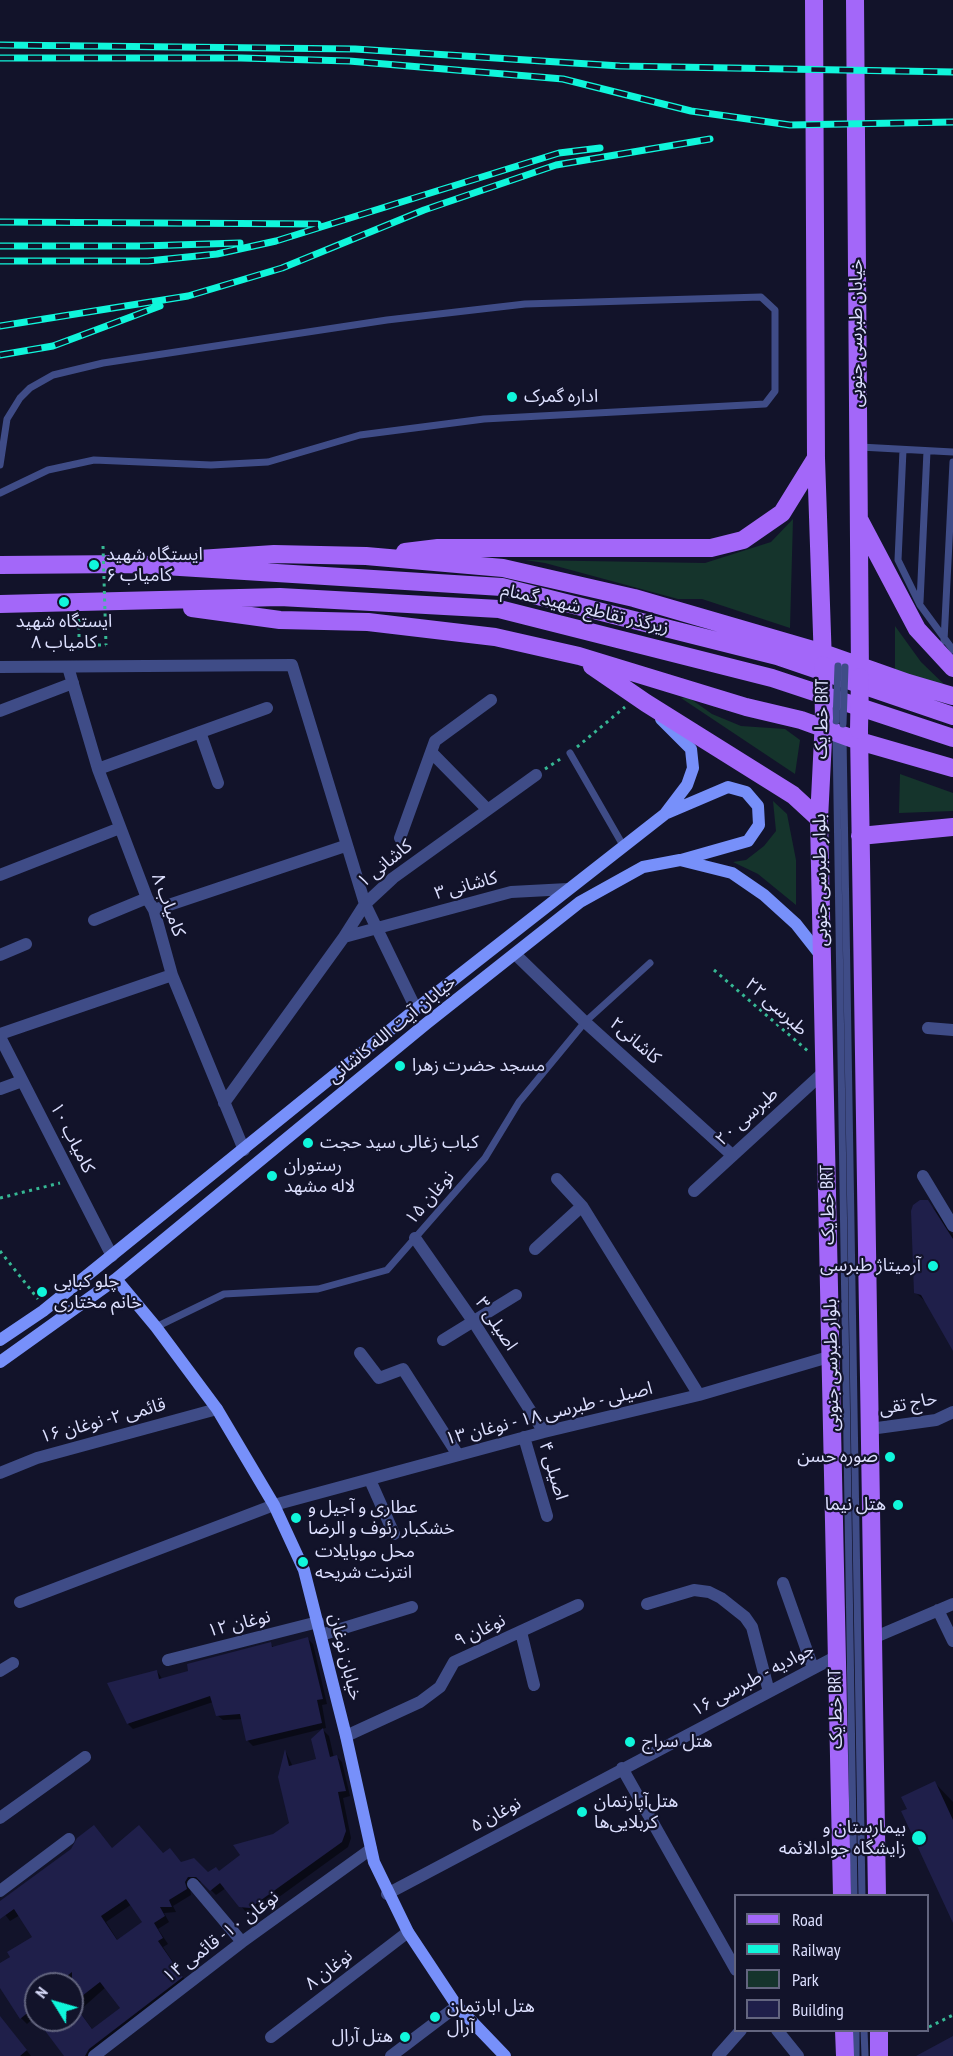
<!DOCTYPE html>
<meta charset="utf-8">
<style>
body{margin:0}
#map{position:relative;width:953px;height:2056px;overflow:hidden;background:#12132a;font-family:"PT Sans Narrow",sans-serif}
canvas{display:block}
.legend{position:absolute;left:734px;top:1894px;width:195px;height:138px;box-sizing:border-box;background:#12132a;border:2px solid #63657f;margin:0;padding:8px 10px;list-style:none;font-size:18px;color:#dcdffe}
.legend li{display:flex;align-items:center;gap:12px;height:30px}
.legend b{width:30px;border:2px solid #63657f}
.north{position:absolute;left:24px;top:1972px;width:60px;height:60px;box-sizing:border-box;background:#12132a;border:2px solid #63657f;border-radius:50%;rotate:307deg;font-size:16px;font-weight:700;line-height:24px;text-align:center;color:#dcdffe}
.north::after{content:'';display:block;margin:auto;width:21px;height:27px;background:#10f6db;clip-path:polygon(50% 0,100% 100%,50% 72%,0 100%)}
</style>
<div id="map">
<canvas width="953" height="2056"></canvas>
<ul class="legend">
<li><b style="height:8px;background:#a367f9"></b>Road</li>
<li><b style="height:8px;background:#10f6db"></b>Railway</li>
<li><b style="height:16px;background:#15342c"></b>Park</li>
<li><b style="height:16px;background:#1f1f4a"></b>Building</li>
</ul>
<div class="north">N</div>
</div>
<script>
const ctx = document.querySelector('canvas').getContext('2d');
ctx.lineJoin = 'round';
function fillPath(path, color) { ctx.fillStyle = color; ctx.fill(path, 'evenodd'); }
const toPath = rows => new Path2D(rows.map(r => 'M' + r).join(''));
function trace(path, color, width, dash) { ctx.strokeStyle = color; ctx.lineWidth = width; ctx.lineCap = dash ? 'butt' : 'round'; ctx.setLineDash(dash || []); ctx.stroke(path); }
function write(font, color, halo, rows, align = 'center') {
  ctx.font = font + ' "PT Sans Narrow","Noto Sans Arabic",sans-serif'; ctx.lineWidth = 4.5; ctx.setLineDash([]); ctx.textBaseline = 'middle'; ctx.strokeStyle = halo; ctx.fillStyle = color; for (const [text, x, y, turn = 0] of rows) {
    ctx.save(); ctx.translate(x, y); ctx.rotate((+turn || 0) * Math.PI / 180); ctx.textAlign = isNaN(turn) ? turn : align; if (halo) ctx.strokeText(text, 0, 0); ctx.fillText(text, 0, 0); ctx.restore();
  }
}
fillPath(toPath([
 [793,519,790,628,702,599,678,599,545,563,525,560,705,563,771,542],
 [895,626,921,662,949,689,895,675],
 [688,697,712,714,741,726,785,729,800,740,795,774,681,698],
 [900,774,953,793,953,811,899,813],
 [773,801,787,814,796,860,796,905,758,874,733,862,746,860,764,846,776,831]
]), '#15342c');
fillPath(toPath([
 [927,1202,940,1214,953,1235,953,1345,928,1304,915,1292],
 [308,1639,313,1644,327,1704,322,1705,326,1728,253,1746,248,1741,243,1719,223,1720,217,1715,213,1702,133,1729,128,1724,157,1671,163,1680,270,1644,275,1648],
 [323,1730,329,1736,334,1758,337,1757,342,1762,350,1796,343,1798,351,1838,348,1847,257,1913,246,1912,226,1888,216,1895,203,1882,194,1883,190,1888,191,1895,173,1906,176,1912,164,1913,169,1922,158,1929,168,1944,163,1947,187,1983,96,2056,66,2056,39,2020,72,2020,72,1984,36,1984,36,2016,27,2024,21,2018,0,1987,0,1965,34,1938,20,1915,10,1921,0,1908,0,1903,113,1850,163,1855,208,1874,220,1873,290,1823,286,1752,293,1767,318,1760],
 [132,1904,144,1923,118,1941,106,1922],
 [106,1987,122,2008,93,2030,79,2011],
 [935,1783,953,1802,953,1914,909,1809],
 [0,2025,10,2029,31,2056,0,2056]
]), '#0007');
fillPath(toPath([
 [920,1200,928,1200,953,1239,953,1351,921,1295,914,1293,911,1211,913,1205],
 [308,1637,323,1699,317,1700,322,1723,246,1741,240,1714,216,1716,210,1696,127,1724,107,1683,157,1670,159,1679,188,1671,187,1664,271,1642,272,1647],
 [323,1728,330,1757,337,1755,346,1791,338,1792,346,1831,342,1842,250,1908,239,1907,220,1883,210,1891,196,1877,188,1877,185,1882,187,1889,169,1900,172,1907,160,1907,165,1916,154,1923,163,1938,158,1941,183,1977,89,2049,85,2056,64,2056,37,2020,72,2020,72,1972,57,1984,36,1984,36,2006,20,2019,0,1988,0,1963,10,1957,7,1952,32,1937,14,1909,0,1919,0,1901,71,1849,77,1838,94,1825,112,1848,139,1825,163,1853,170,1848,181,1862,194,1858,208,1872,216,1867,219,1871,240,1855,233,1845,273,1834,289,1823,278,1777,285,1749,289,1766,316,1759,311,1739],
 [126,1899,142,1922,117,1940,101,1916],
 [100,1982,120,2008,92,2029,73,2003],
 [935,1781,953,1820,953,1923,901,1811,907,1809,901,1797],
 [0,2016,27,2050,20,2056,0,2056],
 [953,2036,953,2056,916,2056]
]), '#1f1f4a');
trace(toPath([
 [79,619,79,645,106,645],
 [577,747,625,707],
 [545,769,562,758],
 [714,970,809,1052],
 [0,1198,60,1183],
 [0,1251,38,1299],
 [929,2027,953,2015]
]), '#36b894', 3, [3, 4.5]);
trace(toPath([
 [860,447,953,452],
 [903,450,898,560,920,605,953,650],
 [0,465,7,419,20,398,30,388,53,375,103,363,387,320,525,304,761,297,775,310,775,391,765,404,484,419,360,435,268,462,211,465,94,460,48,470,0,493],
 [920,602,927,451],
 [944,641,953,462],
 [836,734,854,1896],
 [843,737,862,1896],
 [570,753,624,847],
 [156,1327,224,1294,318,1289,387,1270,485,1158,519,1102,585,1022,650,963],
 [856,2030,856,2056],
 [864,2030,865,2056]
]), '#3f4c87', 7);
trace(toPath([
 [0,667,292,665,365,904,416,1009],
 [68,667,98,769,147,898,154,910,172,975,244,1150],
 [0,711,73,683],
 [200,732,218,783],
 [432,753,487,809],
 [98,769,267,708],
 [400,838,435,741,491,700],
 [0,875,120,828],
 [154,910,345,846],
 [94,920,147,898],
 [344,937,511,892,568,889],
 [515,954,585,1022,732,1155],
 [0,955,26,944],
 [928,1028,953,1030],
 [0,1034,172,975],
 [0,1037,112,1256],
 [0,1089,22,1081],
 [224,1103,344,937,365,904,393,878,536,775],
 [923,1176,953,1226],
 [557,1179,582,1206,699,1395],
 [694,1191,825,1071],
 [415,1238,473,1321,544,1432],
 [535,1249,582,1206],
 [443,1340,516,1295],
 [360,1353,379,1378,403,1369,458,1455],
 [870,1429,936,1420,953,1412],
 [524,1437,547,1516],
 [0,1473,37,1458,217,1409],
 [370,1480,394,1534],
 [783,1583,813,1668],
 [20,1602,274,1505,544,1432,699,1395,832,1356],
 [647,1604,694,1590,709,1592,721,1598,745,1617,752,1627,769,1692],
 [938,1610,953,1641],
 [521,1632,534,1685],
 [321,1635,412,1607],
 [873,1638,953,1604],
 [168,1660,318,1622],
 [0,1671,13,1663],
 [346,1736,420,1702,440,1687,454,1662,578,1605],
 [622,1768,736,1970],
 [0,1818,85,1757],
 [193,1884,242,1942],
 [0,1891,69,1839],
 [387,1894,837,1656],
 [777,2030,798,2056],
 [271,2037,408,1932],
 [94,2056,242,1942,371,1849],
 [391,2056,457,2006],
 [718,2056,741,2030]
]), '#3f4c87', 12);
trace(toPath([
 [667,813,728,787,746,792,758,806,759,825,748,841,681,860],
 [116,1279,156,1327,217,1409,274,1505,304,1570,346,1736,374,1862,408,1932,457,2006,505,2056],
 [0,1340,43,1311,416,1009,665,814,687,785,693,768,691,749,661,719],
 [0,1362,116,1279,427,1023,580,902,643,867,680,860,732,873,764,895,796,924,822,957]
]), '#7790fa', 12);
trace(toPath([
 [814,0,816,458,823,663],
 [855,0,860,675],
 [860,521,917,629,953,668],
 [405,552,438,548,711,548,743,540,782,513,816,458],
 [199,559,274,554,366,556,503,568,634,598,823,653,908,683,953,696],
 [0,565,132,564,502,587,777,656,953,716],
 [0,604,280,597,499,609,772,678,953,738],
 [192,608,280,620,368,622,495,637,579,656,746,707,801,720,859,741,953,768],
 [592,666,646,703,793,795,819,819],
 [824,719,819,819,842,1896],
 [859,730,877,1896],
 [860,836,953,827],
 [844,2030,845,2056],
 [879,2030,879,2056]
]), '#a367f9', 18);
const rail = toPath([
 [0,45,355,49,620,66,953,72],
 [0,58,241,58,349,61,563,79,691,111,790,125,953,122],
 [0,222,318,224],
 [0,246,143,246,240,243],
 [0,261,148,261,217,254,276,241,559,153,600,148],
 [0,326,188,296,282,268,424,210,556,165,710,139],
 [0,355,53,346,160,306]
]);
trace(rail, '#10f6db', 7);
trace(rail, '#12132a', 4.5, [14]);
trace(toPath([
 [103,546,106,645]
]), '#36b894', 3, [3, 4.5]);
trace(toPath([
 [836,721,838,666],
 [843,724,845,667]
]), '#3f4c87', 7);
trace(toPath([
 [823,665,824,719],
 [859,730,860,677]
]), '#a367f9', 18);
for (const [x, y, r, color] of [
 [512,397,6,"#10f6db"],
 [94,565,6,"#10f6db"],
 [64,602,6,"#10f6db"],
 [400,1066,6,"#10f6db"],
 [308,1143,6,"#10f6db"],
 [272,1176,6,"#10f6db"],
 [933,1266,6,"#10f6db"],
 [42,1292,6,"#10f6db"],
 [890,1457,6,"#10f6db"],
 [898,1505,6,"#10f6db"],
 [296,1518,6,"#10f6db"],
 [303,1562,6,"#10f6db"],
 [630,1742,6,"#10f6db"],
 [582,1812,6,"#10f6db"],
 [919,1838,8,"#10f6db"],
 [435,2017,6,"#10f6db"],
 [405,2037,6,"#10f6db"]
]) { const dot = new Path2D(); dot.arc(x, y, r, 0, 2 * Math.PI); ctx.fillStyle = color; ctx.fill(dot); trace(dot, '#12132a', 2); }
write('18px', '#dcdffe', '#12132a', [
 ["خیابان طبرسی جنوبی",857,333,-90],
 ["زیرگذر تقاطع شهید گمنام",585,609,13],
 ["خط یک BRT",822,719,-89],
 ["کاشانی ۱",385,864,-39],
 ["بلوار طبرسی جنوبی",821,880,-91],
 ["کاشانی ۳",466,886,-15],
 ["کامیاب ۸",168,905,70],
 ["طبرسی ۲۲",776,1007,42],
 ["خیابان آیت الله کاشانی",392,1030,-39],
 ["کاشانی۲",635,1041,41],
 ["طبرسی ۲۰",747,1117,-42],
 ["کامیاب ۱۰",72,1138,63],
 ["نوغان ۱۵",430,1198,-49],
 ["خط یک BRT",828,1205,-91],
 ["اصیلی ۳",496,1324,56],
 ["بلوار طبرسی جنوبی",832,1365,-91],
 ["حاج تقی",908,1404,-11],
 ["اصیلی - طبرسی ۱۸ - نوغان ۱۳",549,1414,-14],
 ["قائمی ۲- نوغان ۱۶",103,1421,-15],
 ["اصیلی ۴",553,1471,73],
 ["نوغان ۱۲",239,1624,-14],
 ["نوغان ۹",480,1631,-25],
 ["خیابان نوغان",345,1657,76],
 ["جوادیه - طبرسی ۱۶",753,1680,-28],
 ["خط یک BRT",836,1709,-91],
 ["نوغان ۵",496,1815,-28],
 ["نوغان ۱۰- قائمی ۱۴",221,1937,-37],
 ["نوغان ۸",329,1970,-37]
]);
write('18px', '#dcdffe', '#12132a', [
 ["اداره گمرک",524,397],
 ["ایستگاه شهید",106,555],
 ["کامیاب ۶",106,576],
 ["ایستگاه شهید",64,622,"center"],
 ["کامیاب ۸",64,643,"center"],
 ["مسجد حضرت زهرا",412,1066],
 ["کباب زغالی سید حجت",320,1143],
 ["رستوران",284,1166],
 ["لاله مشهد",284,1187],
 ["آرمیتاژ طبرسی",921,1266,"right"],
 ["چلو کبابی",54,1282],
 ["خانم مختاری",54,1303],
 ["صوره حسن",878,1457,"right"],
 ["هتل نیما",886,1505,"right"],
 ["عطاری و آجیل و",308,1508],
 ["خشکبار رئوف و الرضا",308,1529],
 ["محل موبايلات",315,1552],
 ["انترنت شريحه",315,1573],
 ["هتل سراج",642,1742],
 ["هتل‌آپارتمان",594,1802],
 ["کربلایی‌ها",594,1823],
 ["بیمارستان و",906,1828,"right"],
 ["زایشگاه جوادالائمه",906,1849,"right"],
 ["هتل ابارتمان",447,2007],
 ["آرال",447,2028],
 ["هتل آرال",393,2037,"right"]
], 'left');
</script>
